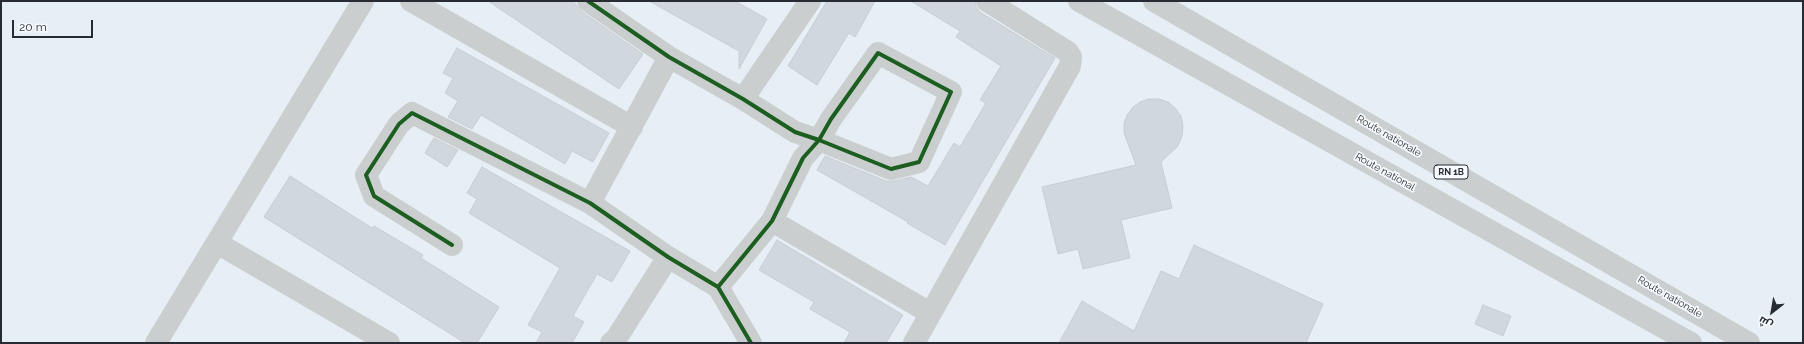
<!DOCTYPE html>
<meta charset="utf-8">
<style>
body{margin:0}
#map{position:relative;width:1804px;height:344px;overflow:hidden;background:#e7eff6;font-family:Raleway,Cairo,sans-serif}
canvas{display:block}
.frame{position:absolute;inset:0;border:2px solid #262c32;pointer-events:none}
.north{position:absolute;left:1752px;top:292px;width:40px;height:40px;-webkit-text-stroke:3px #f7fafe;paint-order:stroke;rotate:211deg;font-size:11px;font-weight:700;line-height:16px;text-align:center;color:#262c32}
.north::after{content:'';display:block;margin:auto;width:14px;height:18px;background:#262c32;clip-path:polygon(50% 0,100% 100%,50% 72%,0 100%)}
.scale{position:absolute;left:12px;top:20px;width:81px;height:18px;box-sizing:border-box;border:2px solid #262c32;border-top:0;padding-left:5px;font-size:12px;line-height:14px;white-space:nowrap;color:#262c32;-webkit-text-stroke:3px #f7fafe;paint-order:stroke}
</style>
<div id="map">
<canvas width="1804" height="344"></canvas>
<div class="frame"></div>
<div class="north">ش</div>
<div class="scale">20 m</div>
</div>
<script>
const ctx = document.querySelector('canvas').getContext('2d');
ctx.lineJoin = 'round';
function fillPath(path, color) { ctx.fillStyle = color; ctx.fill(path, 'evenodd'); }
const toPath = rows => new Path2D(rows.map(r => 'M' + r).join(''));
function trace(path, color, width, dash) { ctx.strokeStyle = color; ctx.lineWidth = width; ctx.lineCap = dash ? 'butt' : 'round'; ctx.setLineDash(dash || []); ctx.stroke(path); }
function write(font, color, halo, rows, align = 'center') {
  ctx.font = font + ' Raleway,sans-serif'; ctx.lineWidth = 3.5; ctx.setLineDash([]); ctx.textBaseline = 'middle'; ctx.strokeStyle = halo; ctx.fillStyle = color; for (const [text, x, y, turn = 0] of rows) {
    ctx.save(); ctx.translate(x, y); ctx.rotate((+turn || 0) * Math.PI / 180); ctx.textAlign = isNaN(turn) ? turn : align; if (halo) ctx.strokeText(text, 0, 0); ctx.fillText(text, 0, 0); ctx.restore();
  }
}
const building = toPath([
 [488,1,573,1,581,11,643,54,619,89,488,1],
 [649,1,735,1,767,19,739,69,739,51,649,1],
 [827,1,875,1,855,37,849,33,817,85,788,66,827,1],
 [911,1,975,1,976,7,980,12,1055,58,945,245,907,223,908,222,817,170,825,156,886,181,894,181,911,177,928,186,954,143,960,147,986,103,980,100,1001,66,956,37,960,31,911,1],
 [457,48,609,133,593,162,572,151,565,164,481,115,472,129,448,117,458,101,445,93,453,78,443,73,457,48],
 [1149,99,1159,99,1168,102,1175,108,1181,116,1183,126,1182,136,1178,146,1161,162,1172,208,1121,220,1130,258,1083,269,1078,249,1058,254,1042,187,1136,165,1124,133,1124,123,1127,115,1133,107,1140,102,1149,99],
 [434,138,458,150,447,167,425,153,434,138],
 [482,167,630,251,612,282,597,274,573,316,584,322,572,343,536,343,542,332,528,325,560,268,469,213,477,199,467,193,482,167],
 [290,176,372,228,374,226,401,242,423,255,421,258,499,307,477,343,465,343,264,217,290,176],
 [777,240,903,315,886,343,844,343,850,332,810,309,814,302,759,270,777,240],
 [1194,245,1323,304,1306,343,1059,343,1082,301,1134,331,1161,271,1179,279,1194,245],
 [1483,305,1511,316,1503,336,1475,324,1483,305]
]);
fillPath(building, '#d0d7dd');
trace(building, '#c6cdd3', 1);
trace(toPath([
 [411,1,632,127],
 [588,1,669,57,743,99,795,132,819,140,891,169,919,162,951,92,878,53,831,119,819,140,803,158,772,221,718,287],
 [743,99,810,1],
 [590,203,669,57],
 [772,221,930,313],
 [217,243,389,343],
 [452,245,374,196,366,175,399,124,412,113,590,203,668,257,718,287,751,343],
 [156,343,363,1],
 [611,343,616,339,668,257],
 [914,343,1070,66,1071,57,1068,52,987,1]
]), '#cbcecf', 22);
trace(toPath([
 [1079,1,1691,343],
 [1154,1,1749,343]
]), '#cbcecf', 22);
trace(toPath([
 [588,1,669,57,743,99,795,132,819,140,891,169,919,162,951,92,878,53,831,119,819,140,803,158,772,221,718,287],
 [452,245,374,196,366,175,399,124,412,113,590,203,668,257,718,287,751,343]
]), '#1b5e20', 4);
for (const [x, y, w] of [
 [1451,172,34]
]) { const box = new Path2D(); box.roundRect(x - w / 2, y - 7, w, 14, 3); ctx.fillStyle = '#f7fafe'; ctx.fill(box); trace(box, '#262c32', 1); }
write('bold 9px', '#262c32', null, [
 ["RN 1B",1451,172]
]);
write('10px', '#262c32', '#f7fafe', [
 ["Route nationale",1389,136,30],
 ["Route national",1385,172,29],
 ["Route nationale",1670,297,30]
]);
</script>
